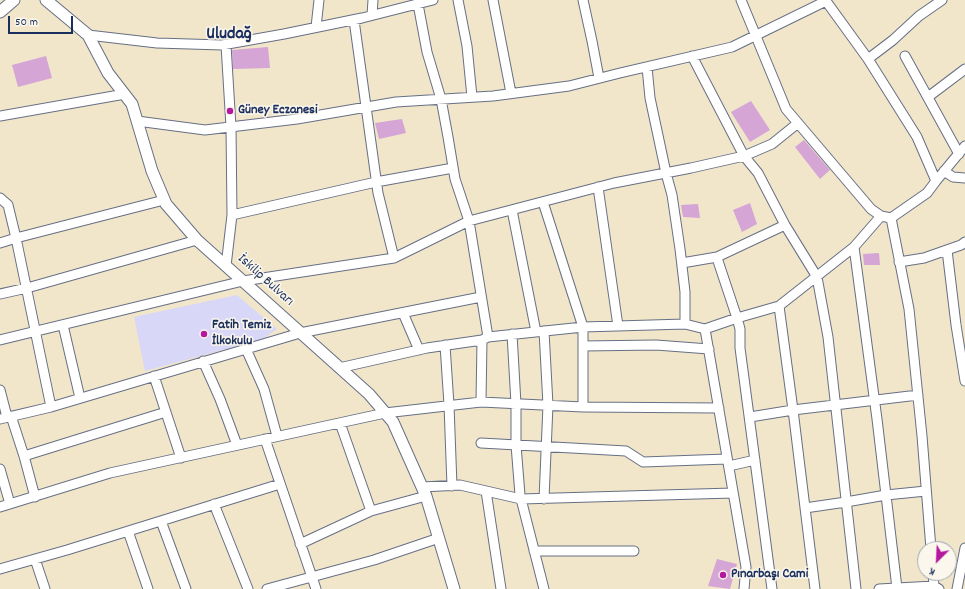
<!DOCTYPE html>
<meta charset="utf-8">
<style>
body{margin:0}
#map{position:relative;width:965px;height:589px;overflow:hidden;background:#f1e6ca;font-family:Dekko,sans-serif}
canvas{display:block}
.north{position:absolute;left:917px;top:541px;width:40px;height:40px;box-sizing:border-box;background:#fbf7ec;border:1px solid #a1a7b3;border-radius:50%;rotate:204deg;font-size:11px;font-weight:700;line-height:16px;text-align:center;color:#1b2f5e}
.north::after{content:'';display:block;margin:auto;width:14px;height:18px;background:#b5179e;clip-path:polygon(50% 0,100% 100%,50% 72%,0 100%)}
.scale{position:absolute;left:8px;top:16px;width:65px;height:18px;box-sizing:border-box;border:2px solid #1b2f5e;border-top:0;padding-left:5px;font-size:12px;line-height:14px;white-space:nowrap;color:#1b2f5e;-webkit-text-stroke:3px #fbf7ec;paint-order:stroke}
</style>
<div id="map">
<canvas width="965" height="589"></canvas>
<div class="north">K</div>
<div class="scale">50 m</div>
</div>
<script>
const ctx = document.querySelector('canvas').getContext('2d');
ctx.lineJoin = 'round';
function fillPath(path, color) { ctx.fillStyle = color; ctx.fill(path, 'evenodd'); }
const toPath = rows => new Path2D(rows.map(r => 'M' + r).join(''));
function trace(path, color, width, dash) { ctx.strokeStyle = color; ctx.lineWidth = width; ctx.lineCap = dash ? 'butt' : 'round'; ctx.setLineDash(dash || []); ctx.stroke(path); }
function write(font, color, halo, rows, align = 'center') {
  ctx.font = font + ' Dekko,sans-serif'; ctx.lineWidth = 3; ctx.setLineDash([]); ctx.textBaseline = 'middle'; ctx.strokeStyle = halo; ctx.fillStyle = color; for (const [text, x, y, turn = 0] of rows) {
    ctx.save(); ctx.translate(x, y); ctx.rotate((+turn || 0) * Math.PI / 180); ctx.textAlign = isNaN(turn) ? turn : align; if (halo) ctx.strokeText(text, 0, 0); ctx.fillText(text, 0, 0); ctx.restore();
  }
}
fillPath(toPath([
 [237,295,277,329,263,339,145,371,134,317]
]), '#d8d7f8');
fillPath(toPath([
 [268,47,270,68,233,69,232,50],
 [46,56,52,78,18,87,12,65],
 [751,101,770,130,750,142,731,112],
 [402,119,406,133,379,139,375,123],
 [804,140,830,170,820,179,795,147],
 [750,203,757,224,742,232,733,210],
 [698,204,700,218,683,217,681,205],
 [879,253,880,265,864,265,863,254],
 [717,559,737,564,730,589,708,586]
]), '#d4a5d5');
const minor = toPath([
 [458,0,467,46,472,97],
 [493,0,511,93],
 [583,0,592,41,599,78],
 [741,0,786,109,871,209,881,216,891,218,909,309,922,436,931,549],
 [418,4,427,52,441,99,448,137,455,179,469,221,488,337,583,327,583,407,719,408],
 [372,15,373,0],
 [354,20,378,193,394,258,469,221,614,183,691,168,744,156,772,144,798,123],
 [316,27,319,0],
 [88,35,157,43,222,45,284,34,362,18,433,0],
 [692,56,744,156,758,173,785,225,817,277,828,337,856,589],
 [905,56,959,154],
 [868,59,893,40,919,16,942,0],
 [647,67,650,98,666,173,672,195,680,249,685,292,685,324,705,329,746,567,744,589],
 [928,97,965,69],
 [0,116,125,94],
 [137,121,205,130,297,119,396,102,493,96,569,86,620,73,732,47,826,1,868,59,917,137,936,181,927,193,891,218],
 [944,171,953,177,965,178],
 [936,181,965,146],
 [598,187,618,326],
 [0,198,8,205,16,238,51,407],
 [543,202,583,327,685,324],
 [512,210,536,332],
 [232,215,376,182,453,168],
 [0,243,16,238,164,200],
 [854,247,877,419,897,588],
 [947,250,956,325,965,381],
 [717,257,718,261,737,318,740,329,740,348,772,589],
 [899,262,924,258,961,245,965,242],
 [682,263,717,257,785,225],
 [226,266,232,215,231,127,226,45],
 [0,294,27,288,197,240],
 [779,306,793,410,815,589],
 [403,313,419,350],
 [63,325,80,398],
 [705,329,737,318,779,306,854,247,881,216],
 [512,334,516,404,516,445,520,495,544,589],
 [0,340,243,281,394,258],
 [445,345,449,405,452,486],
 [583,346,656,345,709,349],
 [246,349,264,389,277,436],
 [203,361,220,399,237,445],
 [339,368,427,348,482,340,488,337],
 [154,376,181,458],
 [0,390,7,417],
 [481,402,482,340],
 [11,416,24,456,35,497],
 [750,417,793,410,918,395],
 [0,419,51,407,300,333,481,297],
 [340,423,371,511],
 [265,439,316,589],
 [481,443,626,451,643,462,727,459],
 [24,456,166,412],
 [729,466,755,460],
 [0,469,10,504],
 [422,487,460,485,521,499,733,493],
 [486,491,501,589],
 [544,499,548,405,544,331],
 [214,504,248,589],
 [0,507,110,473,385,413,481,402,583,407],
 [805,508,846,502,886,495,926,491],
 [161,521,186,589],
 [128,531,148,589],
 [300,544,371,511,426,496],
 [534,551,634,551],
 [35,559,45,589],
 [0,569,67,550,280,484],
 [933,573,934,586,933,589],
 [267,589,374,560,439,538],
 [879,589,934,586,939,589],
 [957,589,965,548]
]);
const major = toPath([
 [46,0,88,35,108,73,132,104,152,171,166,204,197,240,369,394,393,422,426,496,454,589],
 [0,12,14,0]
]);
trace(minor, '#666f84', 11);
trace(major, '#666f84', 13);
trace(minor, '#fff', 9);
trace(major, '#fff', 11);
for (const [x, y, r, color] of [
 [230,111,4,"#b5179e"],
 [204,334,4,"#b5179e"],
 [723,575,4,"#b5179e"]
]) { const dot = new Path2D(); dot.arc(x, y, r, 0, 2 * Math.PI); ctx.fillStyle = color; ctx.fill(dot); trace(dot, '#fbf7ec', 1.5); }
write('bold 14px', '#1b2f5e', '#fbf7ec', [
 ["Güney Eczanesi",238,111],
 ["Fatih Temiz",212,326],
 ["İlkokulu",212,342],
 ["Pınarbaşı Cami",731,575]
], 'left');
write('14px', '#1b2f5e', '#fbf7ec', [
 ["İskilip Bulvarı",265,281,42]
]);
write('bold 18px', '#1b2f5e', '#fbf7ec', [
 ["Uludağ",229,36]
]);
</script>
